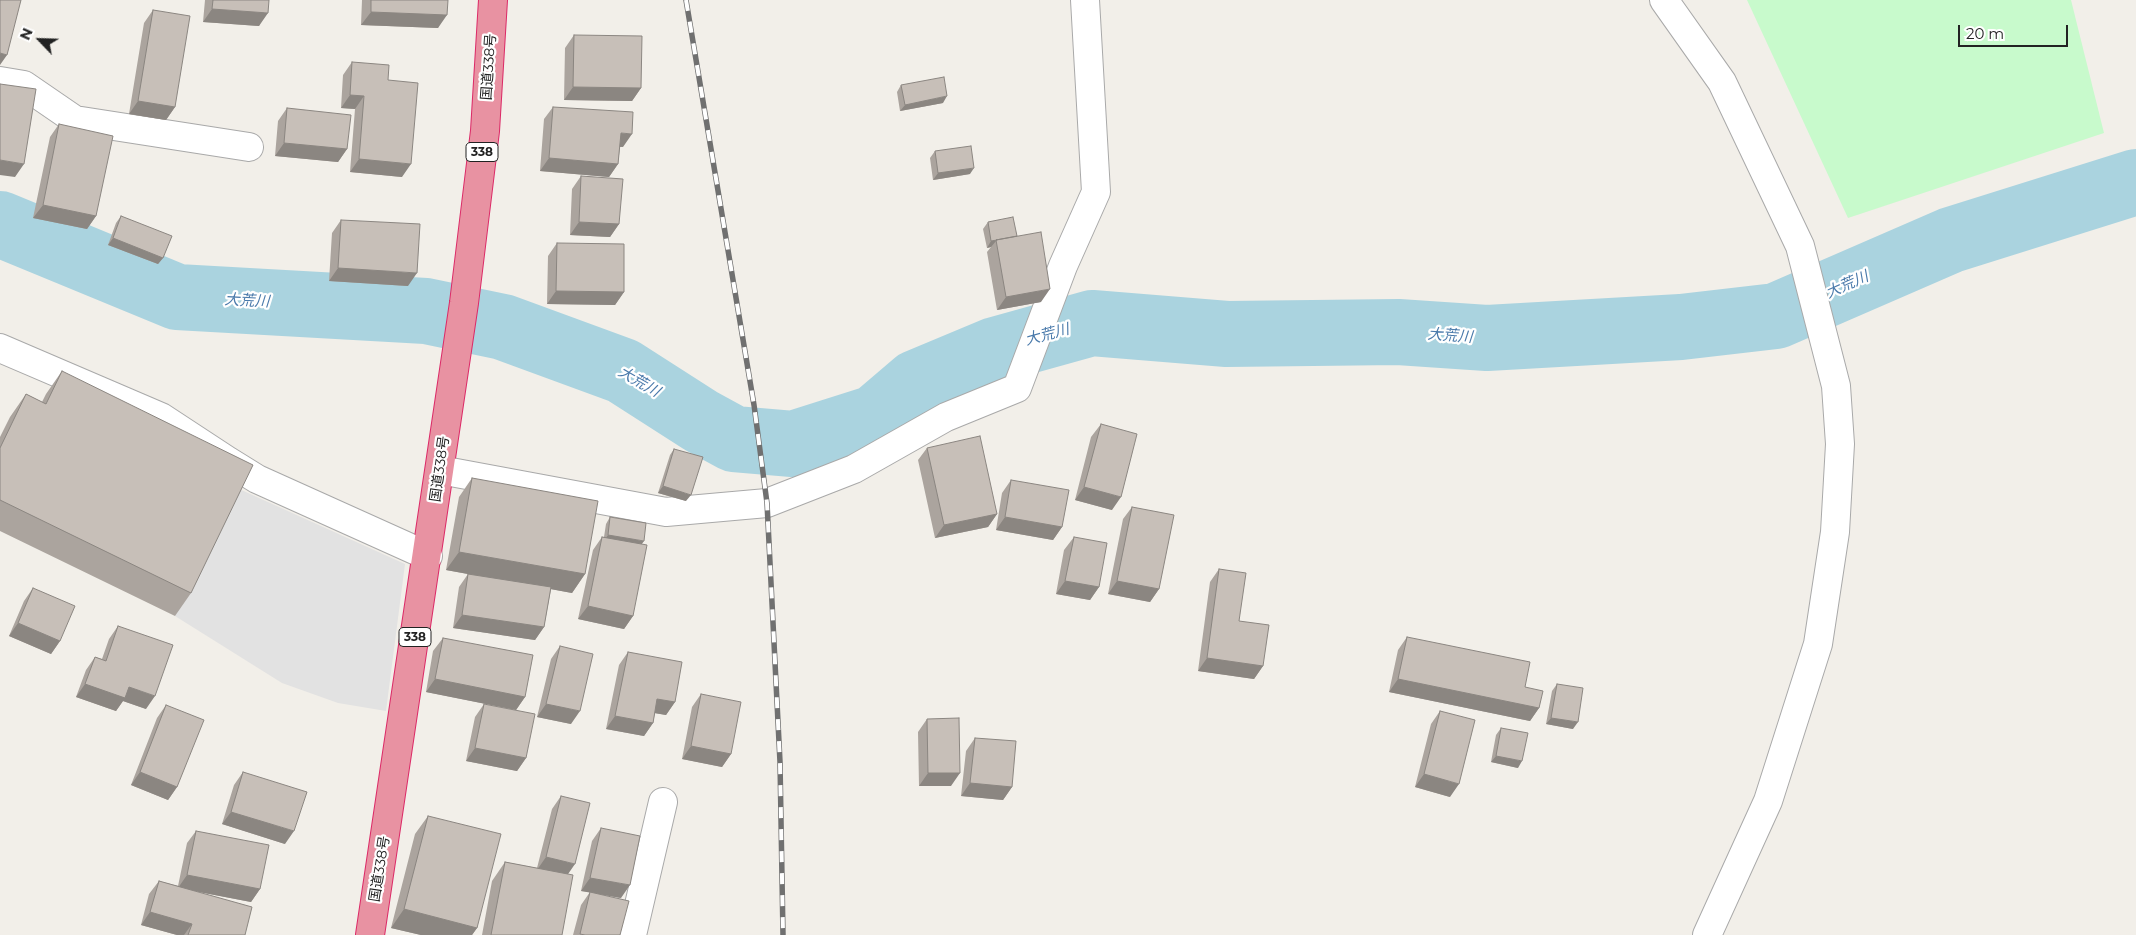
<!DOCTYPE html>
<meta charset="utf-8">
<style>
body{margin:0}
#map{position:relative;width:2136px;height:935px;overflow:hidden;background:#f2efe9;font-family:Montserrat,sans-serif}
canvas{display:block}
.north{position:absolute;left:15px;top:15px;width:50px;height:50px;-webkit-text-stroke:4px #fff;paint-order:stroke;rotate:294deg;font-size:14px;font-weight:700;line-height:20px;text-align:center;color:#222}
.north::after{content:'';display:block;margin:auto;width:18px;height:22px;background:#222;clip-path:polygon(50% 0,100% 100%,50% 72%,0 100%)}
.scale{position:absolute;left:1958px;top:25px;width:110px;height:22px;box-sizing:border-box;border:2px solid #222;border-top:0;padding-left:6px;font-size:15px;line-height:18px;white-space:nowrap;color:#222;-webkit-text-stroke:4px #fff;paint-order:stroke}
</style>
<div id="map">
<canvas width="2136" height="935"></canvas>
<div class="north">N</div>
<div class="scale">20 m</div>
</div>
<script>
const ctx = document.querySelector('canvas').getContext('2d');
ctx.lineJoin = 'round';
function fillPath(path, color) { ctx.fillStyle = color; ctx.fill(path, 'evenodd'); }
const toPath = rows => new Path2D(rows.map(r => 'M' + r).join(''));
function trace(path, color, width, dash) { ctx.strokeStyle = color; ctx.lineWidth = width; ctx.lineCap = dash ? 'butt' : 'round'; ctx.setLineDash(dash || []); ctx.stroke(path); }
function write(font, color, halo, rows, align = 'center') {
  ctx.font = font + ' Montserrat,"Noto Sans JP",sans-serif'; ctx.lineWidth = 4.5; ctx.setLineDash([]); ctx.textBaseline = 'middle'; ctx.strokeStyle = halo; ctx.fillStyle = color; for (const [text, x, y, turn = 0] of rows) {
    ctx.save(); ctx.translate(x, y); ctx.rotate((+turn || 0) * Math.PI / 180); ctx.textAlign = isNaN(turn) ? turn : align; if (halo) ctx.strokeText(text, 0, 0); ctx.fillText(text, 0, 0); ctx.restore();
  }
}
fillPath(toPath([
 [1747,0,2071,0,2104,133,1848,218]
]), '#c8facc');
fillPath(toPath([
 [237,488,405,564,386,711,338,703,282,683,175,616]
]), '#e2e2e2');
trace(toPath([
 [0,224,177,297,426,311,503,327,623,371,701,421,734,439,793,444,875,418,916,383,995,350,1092,323,1227,334,1398,332,1487,338,1681,327,1776,316,1951,240,2136,182]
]), '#aad3df', 66);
const minor = toPath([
 [1664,0,1722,82,1800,246,1836,386,1840,444,1835,532,1818,644,1768,801,1707,935],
 [0,81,24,85,75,120,249,147],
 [0,348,161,417,228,461,257,479,428,556],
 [440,470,666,512,767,503,854,469,946,417,1017,388,1063,266,1096,192,1085,0],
 [632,935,663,802]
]);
const highway = toPath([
 [370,935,464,303,485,131,493,0]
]);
trace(minor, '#a9a9a9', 30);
trace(highway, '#dc2a67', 30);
trace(minor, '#fff', 28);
trace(highway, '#e892a2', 28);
const rail = toPath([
 [686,0,754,405,767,503,780,762,783,935]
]);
trace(rail, '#707070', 5.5);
trace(rail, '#fff', 4, [11]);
fillPath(toPath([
 [205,0,269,0,259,26,203,22],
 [362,0,448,0,438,28,361,25],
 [153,10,175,107,166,120,129,114,144,23],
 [574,35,641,88,632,101,564,100,565,48],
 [352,62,388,80,402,177,350,172,355,109,341,108,343,75],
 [901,85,943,103,900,111,897,92],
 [553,107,623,147,620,147,618,164,609,177,540,171,544,119],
 [287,108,347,149,338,162,275,156,278,121],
 [59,124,96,216,87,229,33,218,50,137],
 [935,151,970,174,933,180,930,158],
 [581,176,619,224,610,237,570,235,572,189],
 [121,216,163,258,158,264,108,245,116,223],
 [341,220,408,286,329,281,332,233],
 [988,222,1017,236,1041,302,997,310,987,252,991,247,987,248,983,229],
 [557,243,624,292,615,305,547,304,548,256],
 [62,371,191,593,175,616,0,531,0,437,10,417,26,394,42,402,46,394],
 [1101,424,1112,510,1075,500,1091,437],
 [927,448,997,514,988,527,935,538,918,460],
 [674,449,686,501,658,493,670,455],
 [472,478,585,574,572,593,551,589,544,627,535,640,453,628,459,587,468,574,446,570,459,497],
 [1011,480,1062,527,1053,540,996,530,1002,493],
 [1132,507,1159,589,1150,602,1108,594,1123,519],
 [610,517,641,544,633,616,624,629,578,619,593,550,602,537,604,537,606,524],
 [1074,537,1099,587,1090,600,1056,594,1064,550],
 [1219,569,1239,621,1263,666,1254,679,1198,671,1210,582],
 [33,588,60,641,51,654,9,636,24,601],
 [118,626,146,709,123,701,116,711,76,697,86,670,95,657,102,659,109,639],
 [1407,637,1525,687,1539,708,1530,721,1389,692,1398,650],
 [443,638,525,697,516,710,426,692,433,651],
 [560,646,571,724,537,717,551,659],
 [628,652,675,702,666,715,655,713,653,723,644,736,606,729,619,665],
 [1557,684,1573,729,1546,724,1552,691],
 [701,694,731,754,722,767,682,759,692,707],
 [484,704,526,758,517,771,466,761,475,717],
 [166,705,177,787,168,800,131,785,157,718],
 [1440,711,1450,797,1415,787,1431,724],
 [927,719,951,786,919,786,918,732],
 [1501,728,1518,768,1491,762,1496,735],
 [975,738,1012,787,1003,800,961,796,966,751],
 [243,772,285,844,222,824,234,785],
 [561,796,568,874,562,935,482,935,492,881,505,862,537,868,552,809],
 [428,816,477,928,472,935,421,935,391,928,415,834],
 [601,828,621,898,603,895,620,935,573,935,581,905,590,892,581,891,592,841],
 [196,831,260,889,251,902,194,891,245,935,177,935,141,925,149,894,159,881,178,886,187,843]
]), '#aba49e');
fillPath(toPath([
 [212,9,268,13,259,26,203,22],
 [371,12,447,15,438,28,361,25],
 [0,53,7,55,0,65],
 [573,87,641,88,632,101,564,100],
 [350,95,364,96,355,109,341,108],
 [947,96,943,103,900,111,905,105],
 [138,101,175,107,166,120,129,114],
 [621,133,632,134,623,147,612,146],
 [284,143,347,149,338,162,275,156],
 [549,158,618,164,609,177,540,171],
 [359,159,411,164,402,177,350,172],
 [0,160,24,164,15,177,0,175],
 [974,168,970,174,933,180,938,173],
 [43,205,96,216,87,229,33,218],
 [579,222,619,224,610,237,570,235],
 [113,238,163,258,158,264,108,245],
 [991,241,996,241,991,247,987,248],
 [338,268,417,273,408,286,329,281],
 [1050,289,1041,302,997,310,1006,297],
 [556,291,624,292,615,305,547,304],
 [663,486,691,495,686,501,658,493],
 [1084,487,1121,497,1112,510,1075,500],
 [997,514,988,527,935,538,944,525],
 [1005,517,1062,527,1053,540,996,530],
 [608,535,644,541,639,548,603,542],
 [459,552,585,574,572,593,446,570],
 [1065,581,1099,587,1090,600,1056,594],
 [1117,581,1159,589,1150,602,1108,594],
 [588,606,633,616,624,629,578,619],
 [462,615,544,627,535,640,453,628],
 [18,623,60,641,51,654,9,636],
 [1207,658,1263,666,1254,679,1198,671],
 [435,679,525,697,516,710,426,692],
 [1398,679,1539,708,1530,721,1389,692],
 [85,684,129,687,155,696,146,709,123,701,116,711,76,697],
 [657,699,675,702,666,715,648,712],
 [546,704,580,711,571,724,537,717],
 [615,716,653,723,644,736,606,729],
 [1551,718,1578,722,1573,729,1546,724],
 [691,746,731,754,722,767,682,759],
 [475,748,526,758,517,771,466,761],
 [1496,756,1522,761,1518,768,1491,762],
 [140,772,177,787,168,800,131,785],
 [928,773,960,773,951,786,919,786],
 [1424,774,1459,784,1450,797,1415,787],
 [970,783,1012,787,1003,800,961,796],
 [231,812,294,831,285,844,222,824],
 [546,857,575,864,566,877,537,870],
 [187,875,260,889,251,902,178,888],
 [590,878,630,885,621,898,581,891],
 [404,909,477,928,472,935,421,935,391,928],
 [150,912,192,924,184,935,177,935,141,925]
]), '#8b8681');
const building = toPath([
 [0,0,21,0,7,55,0,53,0,0],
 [213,0,269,0,268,13,212,9,213,0],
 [371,0,448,0,447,15,371,12,371,0],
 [153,10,190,16,175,107,138,101,153,10],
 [574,35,642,36,641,88,573,87,574,35],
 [352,62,389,65,388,80,418,83,411,164,359,159,364,96,350,95,352,62],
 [944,77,947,96,905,105,901,85,944,77],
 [0,84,36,89,24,164,0,160,0,84],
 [553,107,633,112,632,134,621,133,618,164,549,158,553,107],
 [287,108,351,115,347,149,284,143,287,108],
 [59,124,113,136,96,216,43,205,59,124],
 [971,146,974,168,938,173,935,151,971,146],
 [581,176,623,179,619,224,579,222,581,176],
 [121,216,172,236,163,258,113,238,121,216],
 [1013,217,1017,236,996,240,997,240,991,241,988,222,1013,217],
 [341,220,420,224,417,273,338,268,341,220],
 [1041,232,1050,289,1006,297,996,240,1041,232],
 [557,243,624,244,624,292,556,291,557,243],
 [62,371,253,465,191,593,0,500,0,448,26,394,46,404,62,371],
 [1101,424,1137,434,1121,497,1084,487,1101,424],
 [980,436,997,514,944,525,927,448,980,436],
 [674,449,703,457,691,495,663,486,674,449],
 [472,478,598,501,585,574,459,552,472,478],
 [1011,480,1069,490,1062,527,1005,517,1011,480],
 [1132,507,1174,515,1159,589,1117,581,1132,507],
 [610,517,646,523,644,541,608,535,610,517],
 [602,537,647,545,633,616,588,606,602,537],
 [1074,537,1107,543,1099,587,1065,581,1074,537],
 [1219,569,1246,573,1239,621,1269,625,1263,666,1207,658,1219,569],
 [468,574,551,587,544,627,462,615,468,574],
 [33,588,75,606,60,641,18,623,33,588],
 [118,626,173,645,155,696,129,687,125,698,85,684,95,657,106,661,118,626],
 [1407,637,1530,662,1525,687,1543,691,1539,708,1398,679,1407,637],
 [443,638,533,655,525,697,435,679,443,638],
 [560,646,593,654,580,711,546,704,560,646],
 [628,652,682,662,675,702,657,699,653,723,615,716,628,652],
 [1557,684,1583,688,1578,722,1551,718,1557,684],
 [701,694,741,702,731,754,691,746,701,694],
 [484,704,535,714,526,758,475,748,484,704],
 [166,705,204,720,177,787,140,772,166,705],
 [1440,711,1475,720,1459,784,1424,774,1440,711],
 [959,718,960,773,928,773,927,719,959,718],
 [1501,728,1528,733,1522,761,1496,756,1501,728],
 [975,738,1016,741,1012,787,970,783,975,738],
 [243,772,307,792,294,831,231,812,243,772],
 [561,796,590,803,575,864,546,857,561,796],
 [428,816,501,834,477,928,404,909,428,816],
 [601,828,640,836,630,885,590,878,601,828],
 [196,831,269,845,260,889,187,875,196,831],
 [505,862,573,875,562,935,491,935,505,862],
 [159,881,252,907,245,935,188,935,192,924,150,912,159,881],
 [590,892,629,901,620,935,585,935,580,934,590,892]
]);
fillPath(building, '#c7bfb8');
trace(building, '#8b8681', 1);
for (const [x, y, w] of [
 [482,152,32],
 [415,637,32]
]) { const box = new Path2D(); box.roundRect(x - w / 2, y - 9.5, w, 19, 4); ctx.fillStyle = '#fff'; ctx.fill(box); trace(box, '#222', 1); }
write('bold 12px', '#222', null, [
 ["338",482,152],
 ["338",415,637]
]);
write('14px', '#222', '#fff', [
 ["国道338号",489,67,-86],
 ["国道338号",440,469,-82],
 ["国道338号",380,869,-81]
]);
write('italic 15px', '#4a7aab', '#fff', [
 ["大荒川",1847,285,-24],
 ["大荒川",247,301,3],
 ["大荒川",1047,335,-15],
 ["大荒川",1450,336,4],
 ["大荒川",639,382,30]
]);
</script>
